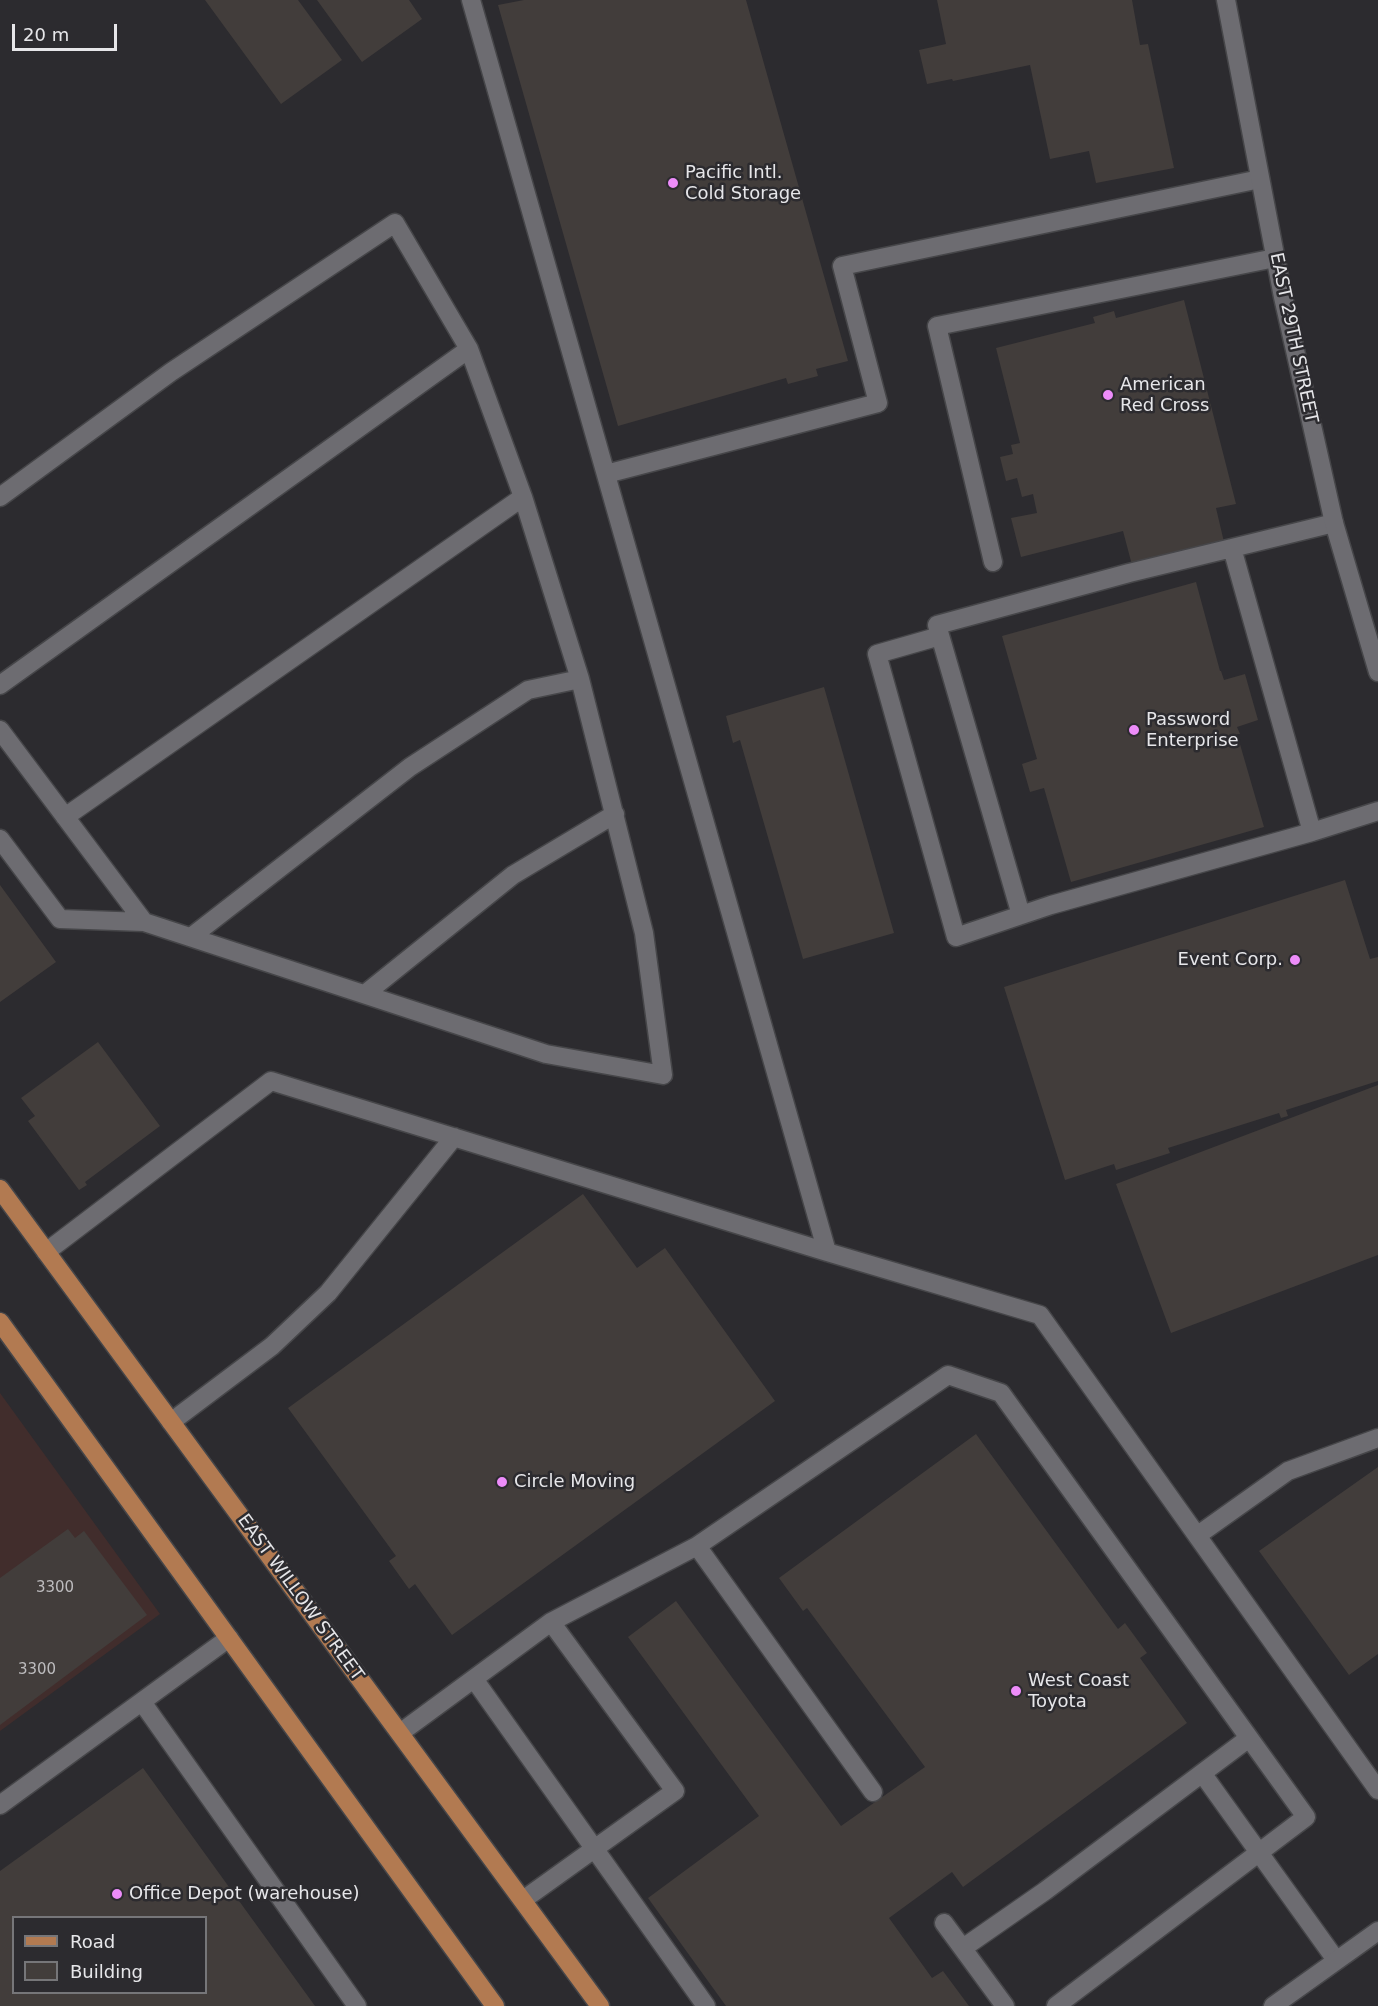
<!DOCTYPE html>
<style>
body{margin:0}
#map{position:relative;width:1378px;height:2006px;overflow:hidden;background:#2c2b2f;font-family:"DejaVu Sans",sans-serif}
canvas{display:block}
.legend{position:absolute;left:12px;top:1916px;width:195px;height:78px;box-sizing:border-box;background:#2c2b2f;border:2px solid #767679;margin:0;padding:8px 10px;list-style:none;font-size:18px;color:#e6e6e9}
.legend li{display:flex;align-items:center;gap:12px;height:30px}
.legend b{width:30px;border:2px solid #767679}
.scale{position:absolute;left:12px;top:24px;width:105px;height:27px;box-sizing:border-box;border:3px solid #e6e6e9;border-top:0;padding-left:8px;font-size:18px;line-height:21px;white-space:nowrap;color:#e6e6e9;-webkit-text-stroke:4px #2c2b2f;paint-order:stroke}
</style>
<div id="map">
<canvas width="1378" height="2006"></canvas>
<ul class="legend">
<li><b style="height:8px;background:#b27a51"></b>Road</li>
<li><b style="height:16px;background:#423d3b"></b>Building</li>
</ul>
<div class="scale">20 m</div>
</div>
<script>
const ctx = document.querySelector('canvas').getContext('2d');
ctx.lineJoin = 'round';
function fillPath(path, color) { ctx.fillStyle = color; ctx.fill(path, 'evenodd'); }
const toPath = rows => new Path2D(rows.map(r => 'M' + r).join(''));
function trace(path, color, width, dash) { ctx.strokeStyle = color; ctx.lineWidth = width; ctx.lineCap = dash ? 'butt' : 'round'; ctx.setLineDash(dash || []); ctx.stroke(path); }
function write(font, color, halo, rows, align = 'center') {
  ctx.font = font + ' "DejaVu Sans",sans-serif'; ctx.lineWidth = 5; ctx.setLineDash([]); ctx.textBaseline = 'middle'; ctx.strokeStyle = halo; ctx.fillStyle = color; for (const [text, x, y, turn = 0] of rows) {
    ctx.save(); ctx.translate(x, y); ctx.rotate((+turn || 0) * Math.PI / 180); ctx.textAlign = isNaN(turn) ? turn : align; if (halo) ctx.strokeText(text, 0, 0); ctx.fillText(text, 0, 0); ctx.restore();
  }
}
fillPath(toPath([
 [0,1393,160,1614,0,1731]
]), '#412d2c');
fillPath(toPath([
 [205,0,298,0,342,60,281,104],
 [317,0,409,0,422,19,362,62],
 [524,0,746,0,848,361,816,369,818,376,788,384,786,378,618,426,498,5],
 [937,0,1132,0,1140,45,1148,44,1174,168,1096,183,1089,151,1050,159,1030,65,953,81,952,79,927,84,919,50,946,44],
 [1184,300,1236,504,1216,508,1224,542,1132,565,1123,531,1021,557,1011,518,1037,513,1033,494,1022,497,1017,478,1006,481,1000,457,1013,454,1011,445,1020,443,996,348,1095,323,1093,317,1114,311,1116,318],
 [1196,582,1220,671,1221,671,1224,680,1245,674,1258,720,1237,727,1240,734,1237,734,1264,827,1071,882,1044,788,1030,792,1022,764,1037,759,1002,636],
 [824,687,894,933,803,959,740,740,733,743,726,716],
 [1345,880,1370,959,1378,957,1378,1081,1286,1110,1288,1116,1281,1118,1279,1113,1168,1148,1170,1153,1116,1170,1114,1164,1065,1180,1004,987],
 [0,885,56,962,0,1002],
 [98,1042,160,1126,85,1182,87,1185,79,1190,28,1121,35,1116,21,1098],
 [1378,1085,1378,1255,1171,1333,1116,1184],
 [583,1194,637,1268,665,1248,775,1401,452,1635,415,1584,409,1589,389,1561,396,1556,288,1408],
 [976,1434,1118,1629,1125,1623,1147,1653,1140,1658,1187,1723,963,1887,952,1872,889,1918,932,1978,943,1971,969,2006,726,2006,648,1898,759,1816,628,1637,676,1601,841,1826,925,1767,807,1608,803,1611,779,1578],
 [1378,1467,1378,1654,1349,1675,1259,1551],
 [68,1529,75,1538,84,1531,147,1615,0,1725,0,1578],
 [143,1768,315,2006,0,2006,0,1871],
 [14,1918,206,1918,206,1992,14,1992]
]), '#423d3b');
const lane = toPath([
 [471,0,827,1252],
 [606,474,878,403,842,266,1260,179],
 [0,497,171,372,395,223,469,349,523,497,580,679,644,933,663,1075,546,1054,144,922,60,919,0,839],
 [1334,523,1232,548,1312,832,1378,811],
 [993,562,937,326,1275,258],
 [940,636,877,654,956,937,1051,905,1312,832],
 [0,685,469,349],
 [0,730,144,922],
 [65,817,523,497],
 [1021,915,937,625,1129,573,1232,548],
 [191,937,410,767,528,690,580,679],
 [365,994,513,875,615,814],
 [46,1252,271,1081,827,1252,1040,1315,1378,1790],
 [171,1422,272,1346,328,1293,454,1137],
 [1198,1535,1288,1471,1378,1438],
 [697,1546,948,1375,1001,1393,1306,1817,1056,2006],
 [474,1679,706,2006],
 [142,1702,357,2006],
 [400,1733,551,1622,697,1546,873,1792],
 [1202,1773,1336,1960],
 [0,1805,229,1638],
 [523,1900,675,1791,551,1622],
 [944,1923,1005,2006],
 [963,1948,1045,1891,1249,1738]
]);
const street = toPath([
 [1226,0,1283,297,1334,523,1378,672]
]);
const secondary = toPath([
 [1273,2006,1378,1931]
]);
const primary = toPath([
 [0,1189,600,2006],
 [0,1322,495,2006]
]);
trace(lane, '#464649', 21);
trace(street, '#464649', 21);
trace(secondary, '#464649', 21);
trace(primary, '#464649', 21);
trace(lane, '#6d6c71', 18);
trace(street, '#6d6c71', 18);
trace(secondary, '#6d6c71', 18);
trace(primary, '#b27a51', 18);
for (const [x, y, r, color] of [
 [673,183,6,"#ed8cf9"],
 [1108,395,6,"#ed8cf9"],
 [1134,730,6,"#ed8cf9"],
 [1295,960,6,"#ed8cf9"],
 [502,1482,6,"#ed8cf9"],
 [1016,1691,6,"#ed8cf9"],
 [117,1894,6,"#ed8cf9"]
]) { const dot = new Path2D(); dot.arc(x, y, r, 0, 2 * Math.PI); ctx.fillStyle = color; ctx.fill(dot); trace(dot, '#2c2b2f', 2); }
write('15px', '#bdbcbe', null, [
 ["3300",55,1588],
 ["3300",37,1670]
]);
write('18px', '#e6e6e9', '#2c2b2f', [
 ["Pacific Intl.",685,173],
 ["Cold Storage",685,194],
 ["American",1120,385],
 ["Red Cross",1120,406],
 ["Password",1146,720],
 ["Enterprise",1146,741],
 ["Event Corp.",1283,960,"right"],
 ["Circle Moving",514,1482],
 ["West Coast",1028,1681],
 ["Toyota",1028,1702],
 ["Office Depot (warehouse)",129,1894]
], 'left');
write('18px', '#e6e6e9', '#2c2b2f', [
 ["EAST 29TH STREET",1293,338,78],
 ["EAST WILLOW STREET",300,1598,54]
]);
</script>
